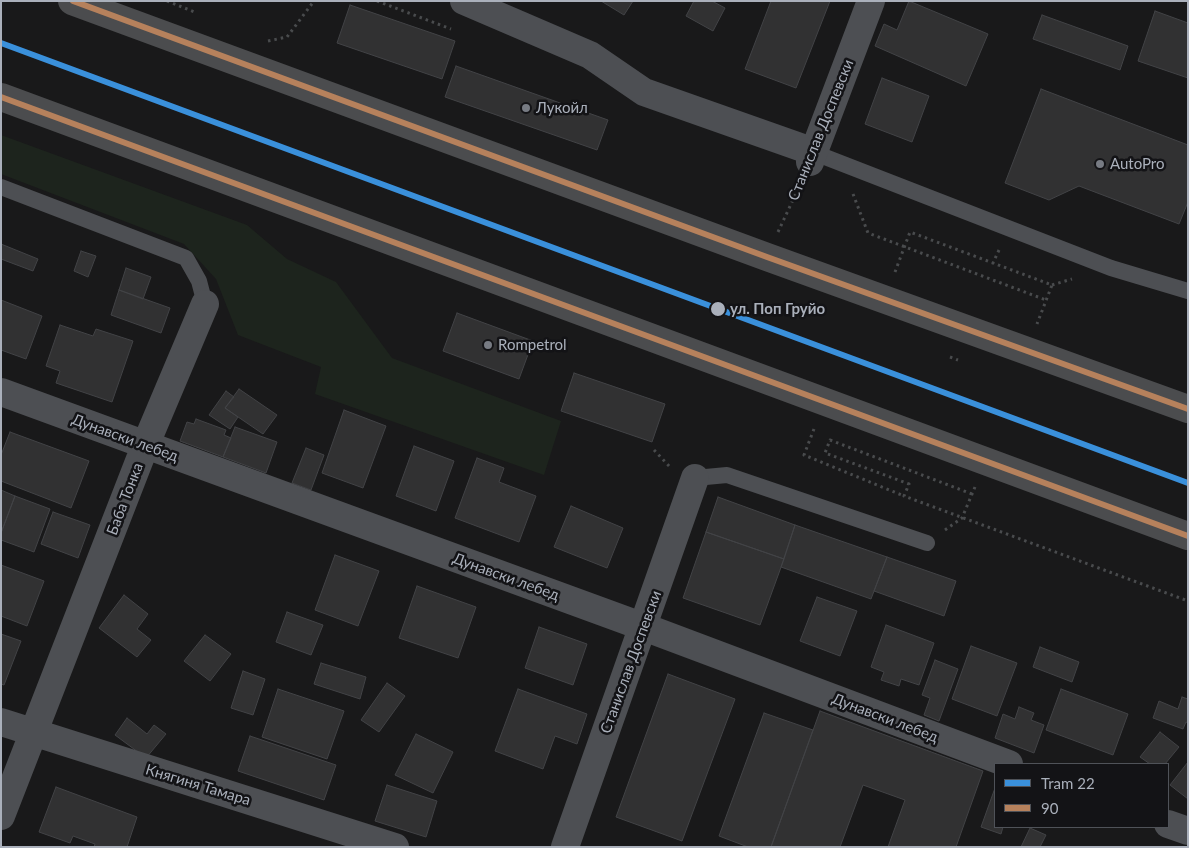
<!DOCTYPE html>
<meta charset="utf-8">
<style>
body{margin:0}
#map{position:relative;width:1189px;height:848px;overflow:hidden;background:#19191a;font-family:Lato,sans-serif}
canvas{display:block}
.frame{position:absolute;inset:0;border:2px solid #aab0bb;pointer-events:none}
.legend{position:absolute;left:994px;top:763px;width:175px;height:65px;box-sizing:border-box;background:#131316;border:1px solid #4f5258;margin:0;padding:6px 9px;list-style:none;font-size:15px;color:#aab0bb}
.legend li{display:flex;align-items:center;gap:10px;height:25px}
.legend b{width:25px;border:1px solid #4f5258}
</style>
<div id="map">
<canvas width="1189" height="848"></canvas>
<div class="frame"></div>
<ul class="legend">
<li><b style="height:6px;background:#3a90db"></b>Tram 22</li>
<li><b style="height:6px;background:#b6815c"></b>90</li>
</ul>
</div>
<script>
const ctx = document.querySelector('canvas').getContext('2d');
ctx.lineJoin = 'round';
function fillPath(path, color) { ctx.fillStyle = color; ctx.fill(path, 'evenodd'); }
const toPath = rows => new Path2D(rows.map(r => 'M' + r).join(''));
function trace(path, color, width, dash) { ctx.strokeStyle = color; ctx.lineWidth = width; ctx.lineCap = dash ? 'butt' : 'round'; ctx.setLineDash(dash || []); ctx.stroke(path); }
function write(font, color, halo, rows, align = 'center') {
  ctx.font = font + ' Lato,sans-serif'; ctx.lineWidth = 5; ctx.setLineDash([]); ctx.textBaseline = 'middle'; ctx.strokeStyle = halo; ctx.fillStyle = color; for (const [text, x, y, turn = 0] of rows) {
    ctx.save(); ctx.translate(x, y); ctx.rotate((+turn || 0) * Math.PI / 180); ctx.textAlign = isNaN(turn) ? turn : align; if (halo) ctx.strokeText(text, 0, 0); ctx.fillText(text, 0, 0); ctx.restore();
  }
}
fillPath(toPath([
 [1,135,247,225,287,259,336,282,392,358,561,421,544,475,315,394,321,367,238,335,216,279,184,244,1,174]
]), '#1d241d');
const building = toPath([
 [601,1,633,1,624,15,601,1],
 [694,1,712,1,725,8,713,31,686,16,694,1],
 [771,1,830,1,796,88,745,69,771,1],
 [909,1,988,34,966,86,875,46,884,24,897,30,909,1],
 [350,5,455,41,442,79,337,43,350,5],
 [1155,11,1188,23,1188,78,1138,61,1155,11],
 [1042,15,1128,46,1120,70,1033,39,1042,15],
 [456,66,608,120,597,150,445,97,456,66],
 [882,78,929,96,912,142,865,124,882,78],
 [1041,89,1188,145,1188,202,1179,224,1079,186,1049,200,1005,183,1041,89],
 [1,244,38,259,33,271,1,259,1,244],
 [81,251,96,256,88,277,74,271,81,251],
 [126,268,151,277,143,299,119,290,126,268],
 [119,290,170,308,161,333,111,315,119,290],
 [1,300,42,316,26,359,1,350,1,300],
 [457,313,533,341,519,379,443,351,457,313],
 [60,325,93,336,96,329,133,341,112,402,56,383,60,371,46,366,60,325],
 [574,373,665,404,652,442,561,411,574,373],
 [239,389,277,415,263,434,225,408,239,389],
 [226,391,234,397,225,408,238,417,230,429,209,415,226,391],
 [344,410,386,426,363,488,322,473,344,410],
 [196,419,226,430,224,435,231,438,223,457,180,441,187,422,194,424,196,419],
 [235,427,277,442,266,473,223,457,235,427],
 [10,432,89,461,71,508,1,481,1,455,10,432],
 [414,446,454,461,436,511,396,496,414,446],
 [306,448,324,455,311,490,292,483,306,448],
 [477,458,504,468,499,482,536,496,519,542,455,518,477,458],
 [1,490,15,496,1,533,1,490],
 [15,496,50,509,34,552,1,540,1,533,15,496],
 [718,497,795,525,784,559,706,532,718,497],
 [571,506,623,528,607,568,554,547,571,506],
 [53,512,90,525,78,558,41,544,53,512],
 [795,525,887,557,871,599,781,567,795,525],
 [706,532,784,559,760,625,683,598,706,532],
 [335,555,379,571,358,626,315,610,335,555],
 [887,557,956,581,944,616,874,591,887,557],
 [1,565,44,581,27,626,1,616,1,565],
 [417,586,476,607,458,658,399,638,417,586],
 [124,595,148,614,137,629,151,640,137,657,99,628,124,595],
 [817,597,857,611,840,656,800,641,817,597],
 [287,612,323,625,311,655,276,642,287,612],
 [886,625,934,643,919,685,901,679,899,686,881,680,884,672,871,667,886,625],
 [539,627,587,644,573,685,525,668,539,627],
 [1,634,21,641,4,685,1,684,1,634],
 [205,635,231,654,210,681,184,661,205,635],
 [971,646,1017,663,997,716,952,699,971,646],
 [1040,647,1079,662,1072,682,1033,667,1040,647],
 [935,660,958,669,939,721,924,715,930,698,922,695,935,660],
 [321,663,366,677,360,699,314,684,321,663],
 [243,671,265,679,253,715,231,708,243,671],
 [668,674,735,699,682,841,616,817,668,674],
 [387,683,405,696,379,732,361,720,387,683],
 [278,689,344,711,327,759,262,737,278,689],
 [518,689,587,714,577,744,555,736,543,769,495,751,518,689],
 [1061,689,1128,714,1113,755,1046,730,1061,689],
 [1182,697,1188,699,1188,723,1186,722,1183,729,1153,718,1159,701,1178,709,1182,697],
 [1019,707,1034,713,1031,720,1044,725,1034,753,995,738,1003,714,1015,719,1019,707],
 [820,711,983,771,956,847,888,847,905,800,863,785,840,847,771,847,820,711],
 [764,713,813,730,771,847,748,847,719,836,764,713],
 [127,718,147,734,154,725,166,734,146,758,115,735,127,718],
 [1160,732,1179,747,1165,764,1150,764,1140,757,1160,732],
 [416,734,453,752,433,793,395,775,416,734],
 [250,736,336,765,324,800,238,771,250,736],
 [1188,762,1188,799,1170,785,1188,762],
 [387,785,437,801,426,837,375,821,387,785],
 [56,787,137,817,127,847,94,847,95,844,73,836,70,843,39,832,56,787],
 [995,788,995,827,1003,827,1001,834,981,827,995,788],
 [1030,828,1046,835,1040,847,1021,847,1030,828]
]);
fillPath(building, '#313132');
trace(building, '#424346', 1);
trace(toPath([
 [167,1,197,13],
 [377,1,451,29],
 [268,41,287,37,314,1],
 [853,194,868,233,1046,300],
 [778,232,799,187],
 [999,250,993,263,1052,285,1037,324],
 [895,272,910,232,993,263],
 [1052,285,1072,279],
 [950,357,958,360],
 [814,429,804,455,904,496],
 [654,450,670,467],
 [972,494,830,440,825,453,909,484,904,496,1188,601],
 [945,530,962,518,975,487]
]), '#494b4d', 3, [2.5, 4]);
trace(toPath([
 [807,150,1111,268,1188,291],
 [1,187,186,258,199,281,205,304],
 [695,478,727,475,927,543]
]), '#4d4f53', 16);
trace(toPath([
 [464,1,590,55,644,92,800,147],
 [810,162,871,1],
 [1,392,644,627,1009,764],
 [1,722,395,847],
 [1,816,145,446,205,304],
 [1168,824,1188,831],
 [565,847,695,478]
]), '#4d4f53', 28);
trace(toPath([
 [72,1,767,257,1188,409],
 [1,97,1188,536]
]), '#4b4c4e', 28);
trace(toPath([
 [73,1,767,257,1188,409],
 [1,97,1188,536]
]), '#b6815c', 6);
trace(toPath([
 [1,43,1188,483]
]), '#3a90db', 6);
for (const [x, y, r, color] of [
 [526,108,5,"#777b83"],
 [1100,164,5,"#777b83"],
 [718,309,8,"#aab0bb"],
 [488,345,5,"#777b83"]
]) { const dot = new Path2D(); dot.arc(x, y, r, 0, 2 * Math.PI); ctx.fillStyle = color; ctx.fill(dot); trace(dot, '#131316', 2); }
write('15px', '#aab0bb', '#131316', [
 ["Лукойл",536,108],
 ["AutoPro",1110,164],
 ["Rompetrol",498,345]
], 'left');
write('15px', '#aab0bb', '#131316', [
 ["Станислав Доспевски",821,130,-68],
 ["Дунавски лебед",125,438,20],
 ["Баба Тонка",125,499,-69],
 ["Дунавски лебед",506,577,20],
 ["Станислав Доспевски",631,662,-70],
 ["Дунавски лебед",885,718,21],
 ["Княгиня Тамара",198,785,17]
]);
write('bold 15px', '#aab0bb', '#131316', [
 ["ул. Поп Груйо",730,309]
], 'left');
</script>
